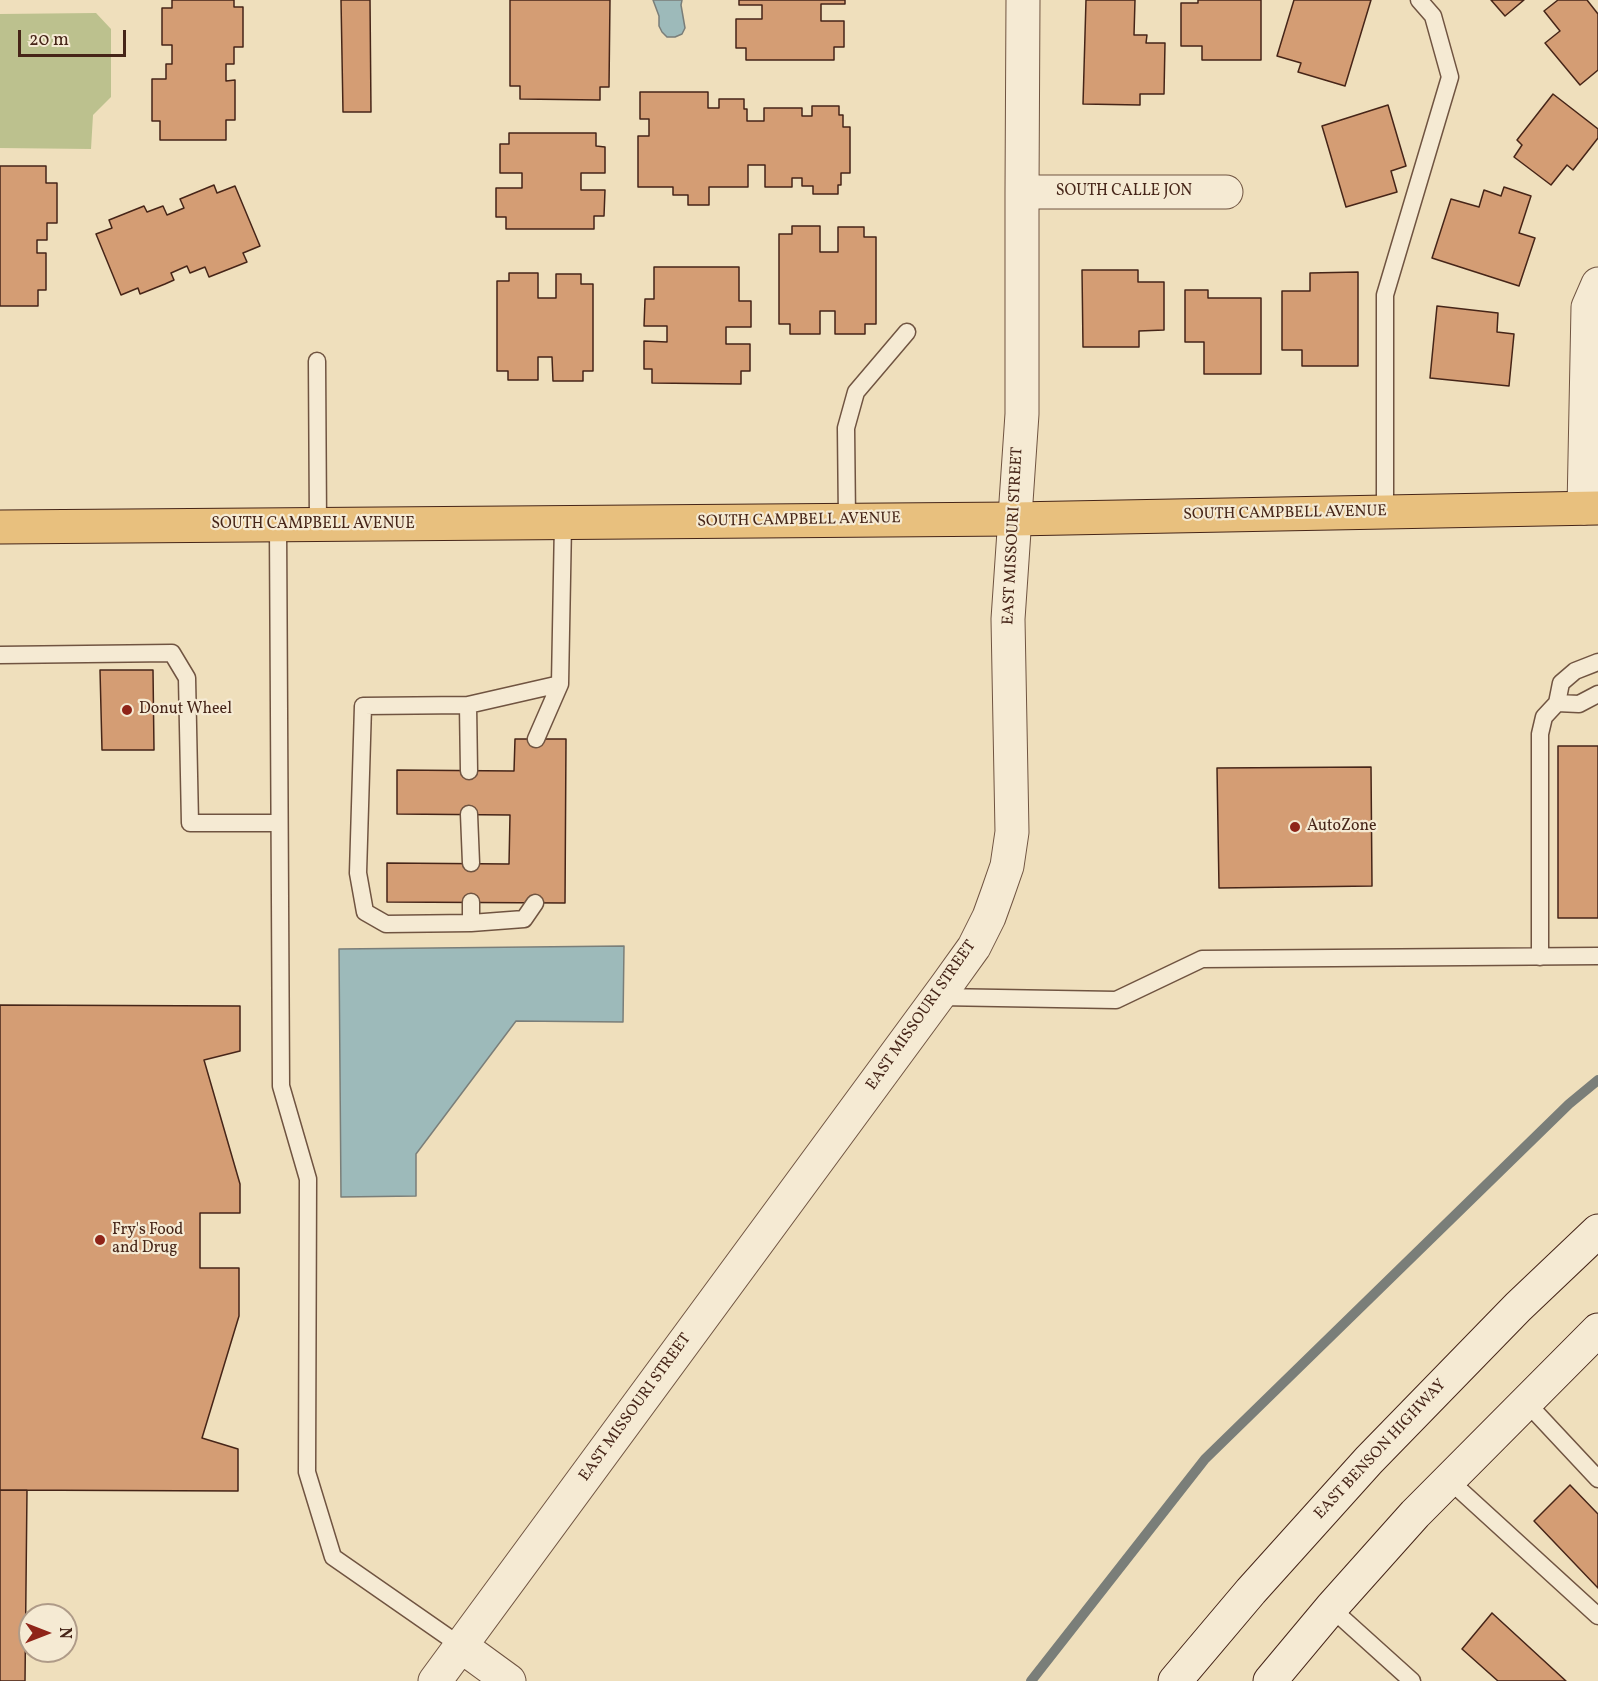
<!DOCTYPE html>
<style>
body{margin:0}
#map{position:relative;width:1598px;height:1681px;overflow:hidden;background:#efdfbc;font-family:Vollkorn,serif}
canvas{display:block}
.north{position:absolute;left:18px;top:1603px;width:60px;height:60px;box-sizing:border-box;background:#f5ead3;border:2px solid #af9b88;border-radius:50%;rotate:90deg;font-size:16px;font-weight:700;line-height:24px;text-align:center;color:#462518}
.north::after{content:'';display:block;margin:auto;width:21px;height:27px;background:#8f2418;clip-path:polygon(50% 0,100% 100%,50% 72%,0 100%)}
.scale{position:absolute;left:18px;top:30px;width:108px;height:27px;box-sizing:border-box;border:3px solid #462518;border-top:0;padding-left:8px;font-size:18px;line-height:21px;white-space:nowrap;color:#462518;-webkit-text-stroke:4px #f5ead3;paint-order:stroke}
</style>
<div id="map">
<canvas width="1598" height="1681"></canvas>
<div class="north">N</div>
<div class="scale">20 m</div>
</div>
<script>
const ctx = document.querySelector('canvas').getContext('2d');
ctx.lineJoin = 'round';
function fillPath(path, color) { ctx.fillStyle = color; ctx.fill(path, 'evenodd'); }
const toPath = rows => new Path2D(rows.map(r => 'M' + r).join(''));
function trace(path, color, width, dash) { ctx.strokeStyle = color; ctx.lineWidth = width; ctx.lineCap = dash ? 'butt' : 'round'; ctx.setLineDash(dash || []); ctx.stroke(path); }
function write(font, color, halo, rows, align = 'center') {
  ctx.font = font + ' Vollkorn,serif'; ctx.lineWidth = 4.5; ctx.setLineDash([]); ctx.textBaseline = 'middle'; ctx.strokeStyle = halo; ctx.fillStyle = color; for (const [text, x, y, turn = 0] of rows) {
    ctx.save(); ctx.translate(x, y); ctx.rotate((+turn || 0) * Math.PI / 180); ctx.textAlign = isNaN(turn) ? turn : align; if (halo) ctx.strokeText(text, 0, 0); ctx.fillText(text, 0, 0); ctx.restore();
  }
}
fillPath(toPath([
 [96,13,111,29,111,97,93,115,91,149,0,148,0,14]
]), '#bcc18e');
const water = toPath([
 [653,0,682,0,681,5,685,28,682,34,675,37,667,37,662,32,659,26,659,16,653,0],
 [624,946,623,1022,516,1021,416,1154,416,1196,341,1197,339,949,624,946]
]);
fillPath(water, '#9dbaba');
trace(water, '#7a7e79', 1.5);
trace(toPath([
 [1031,1681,1205,1459,1569,1104,1598,1080]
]), '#7a7e79', 10);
const building = toPath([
 [172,0,234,0,234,7,243,7,243,47,234,47,234,64,226,64,226,81,235,80,235,120,226,120,226,140,160,140,160,121,152,121,152,79,166,79,166,64,172,64,172,45,162,45,162,8,172,8,172,0],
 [341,0,370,0,371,112,343,112,341,0],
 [510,0,610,0,609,87,600,87,600,100,520,99,520,86,510,86,510,0],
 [739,0,845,0,845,4,821,4,821,21,844,21,844,47,834,47,834,60,746,60,746,48,736,48,736,19,762,19,762,5,739,5,739,0],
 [1086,0,1135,0,1134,35,1147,35,1146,43,1165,43,1164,94,1140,94,1140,105,1083,104,1086,0],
 [1198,0,1261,0,1261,60,1202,60,1202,46,1181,46,1181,3,1198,3,1198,0],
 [1294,0,1371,0,1345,86,1298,72,1301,63,1277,56,1294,0],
 [1491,0,1524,0,1505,16,1491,0],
 [1558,0,1587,0,1598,14,1598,70,1580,85,1545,43,1560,31,1544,11,1558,0],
 [640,92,708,92,708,108,719,108,719,99,744,99,744,109,747,109,747,121,764,121,764,108,802,108,802,116,812,116,812,106,839,106,839,115,843,115,843,127,850,127,850,173,841,173,841,185,838,185,838,194,813,194,813,186,802,186,802,178,792,178,792,187,765,187,765,165,748,165,748,187,709,187,709,205,688,205,688,195,673,195,673,187,638,187,638,136,649,136,649,119,640,119,640,92],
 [1553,94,1598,129,1598,138,1573,170,1567,165,1551,185,1514,157,1522,145,1517,140,1553,94],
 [1388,105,1406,166,1391,171,1397,192,1346,207,1322,126,1388,105],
 [509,133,596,133,596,146,605,147,605,173,581,173,581,190,605,190,604,216,594,216,594,229,506,229,506,217,496,217,496,188,522,188,522,173,500,173,500,144,509,144,509,133],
 [0,166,46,166,46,183,57,183,57,223,47,223,47,240,37,240,37,253,46,253,46,290,38,290,38,306,0,306,0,166],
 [214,185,217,193,235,186,260,246,243,253,247,262,209,277,205,267,190,273,187,266,171,273,174,280,165,284,140,294,138,288,121,295,96,234,112,228,109,220,144,206,147,212,163,206,167,215,184,208,180,199,214,185],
 [1504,187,1531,196,1519,233,1535,238,1519,286,1432,258,1451,199,1479,207,1484,190,1501,196,1504,187],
 [792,226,820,226,820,252,838,252,838,227,864,227,864,237,876,237,876,324,865,324,865,334,835,334,835,311,820,311,820,334,790,334,790,324,779,324,779,234,792,234,792,226],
 [654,267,739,267,739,301,751,301,751,327,726,327,726,344,750,344,750,371,741,371,741,384,652,383,652,369,644,369,644,341,667,342,667,326,644,326,645,299,654,299,654,267],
 [1082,270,1138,270,1138,282,1164,282,1164,330,1139,331,1139,347,1083,347,1082,270],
 [1358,272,1358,366,1302,366,1302,350,1282,350,1282,291,1310,291,1310,273,1358,272],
 [509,273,538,273,538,298,556,298,556,274,581,274,581,284,593,284,593,371,583,371,583,381,553,381,552,357,538,357,538,380,508,380,508,371,497,371,497,281,509,281,509,273],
 [1185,290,1208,290,1208,298,1261,298,1261,374,1204,374,1204,342,1185,342,1185,290],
 [1437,306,1498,313,1497,332,1514,334,1509,386,1430,378,1437,306],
 [100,670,153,670,154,750,102,750,100,670],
 [515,739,566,739,565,903,387,902,387,863,509,864,510,815,397,814,397,770,514,771,515,739],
 [1558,746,1598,746,1598,918,1558,918,1558,746],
 [1371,767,1372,886,1219,888,1217,768,1371,767],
 [0,1005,240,1006,240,1051,204,1060,240,1184,240,1213,200,1213,200,1268,239,1268,239,1316,202,1438,238,1449,238,1491,0,1490,0,1005],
 [1570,1485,1598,1514,1598,1588,1534,1521,1570,1485],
 [0,1490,27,1490,25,1681,0,1681,0,1490],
 [1492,1613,1566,1681,1498,1681,1462,1649,1492,1613]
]);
fillPath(building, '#d49d74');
trace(building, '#462518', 1.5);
const service = toPath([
 [317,361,318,525],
 [1385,512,1385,295,1450,77,1433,16,1419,0],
 [847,520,846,428,856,392,907,332],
 [278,526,281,1086,308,1179,307,1472,333,1557,461,1646],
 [0,655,172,653,187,678,190,823,279,823],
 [1557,703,1579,704,1598,694],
 [468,705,469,771],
 [536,739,560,684,563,523],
 [469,814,471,863],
 [471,902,471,923],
 [535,903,524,919,471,923,386,924,365,912,358,873,363,706,468,705,560,684],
 [1540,957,1540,734,1544,717,1557,703,1561,683,1575,671,1598,662],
 [939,997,1116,1000,1202,959,1598,956],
 [1526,1402,1598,1479],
 [1449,1480,1598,1616],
 [1331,1608,1412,1681]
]);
const minor = toPath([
 [1022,192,1226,192],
 [1584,508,1588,307,1598,284],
 [461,1646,509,1681],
 [435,1681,946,986,974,947,989,917,998,892,1007,866,1012,832,1008,619,1022,414,1022,192,1023,0]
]);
const secondary = toPath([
 [1175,1681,1251,1591,1369,1460,1518,1307,1598,1231],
 [1270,1681,1331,1608,1415,1514,1598,1330]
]);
const primary = toPath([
 [0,527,1014,519,1598,508]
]);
trace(service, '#705441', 19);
trace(minor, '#705441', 35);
trace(secondary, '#462518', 35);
trace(primary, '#462518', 35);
trace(service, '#f5ead3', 16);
trace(minor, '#f5ead3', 33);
trace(secondary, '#f5ead3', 33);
trace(primary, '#e8c07e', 33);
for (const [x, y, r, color] of [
 [127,710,6,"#8f2418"],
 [1295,827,6,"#8f2418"],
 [100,1240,6,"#8f2418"]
]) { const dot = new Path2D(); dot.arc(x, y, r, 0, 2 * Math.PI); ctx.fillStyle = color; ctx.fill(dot); trace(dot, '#f5ead3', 2); }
write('16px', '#462518', '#f5ead3', [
 ["SOUTH CALLE JON",1124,192],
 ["SOUTH CAMPBELL AVENUE",1285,514,-1],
 ["SOUTH CAMPBELL AVENUE",799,521,-1],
 ["SOUTH CAMPBELL AVENUE",313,525],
 ["EAST MISSOURI STREET",1014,536,-87],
 ["EAST MISSOURI STREET",922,1016,-55],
 ["EAST MISSOURI STREET",636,1408,-54],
 ["EAST BENSON HIGHWAY",1381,1450,-47]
]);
write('16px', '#462518', '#f5ead3', [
 ["Donut Wheel",139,710],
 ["AutoZone",1307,827],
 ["Fry's Food",112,1231],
 ["and Drug",112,1249]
], 'left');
</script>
